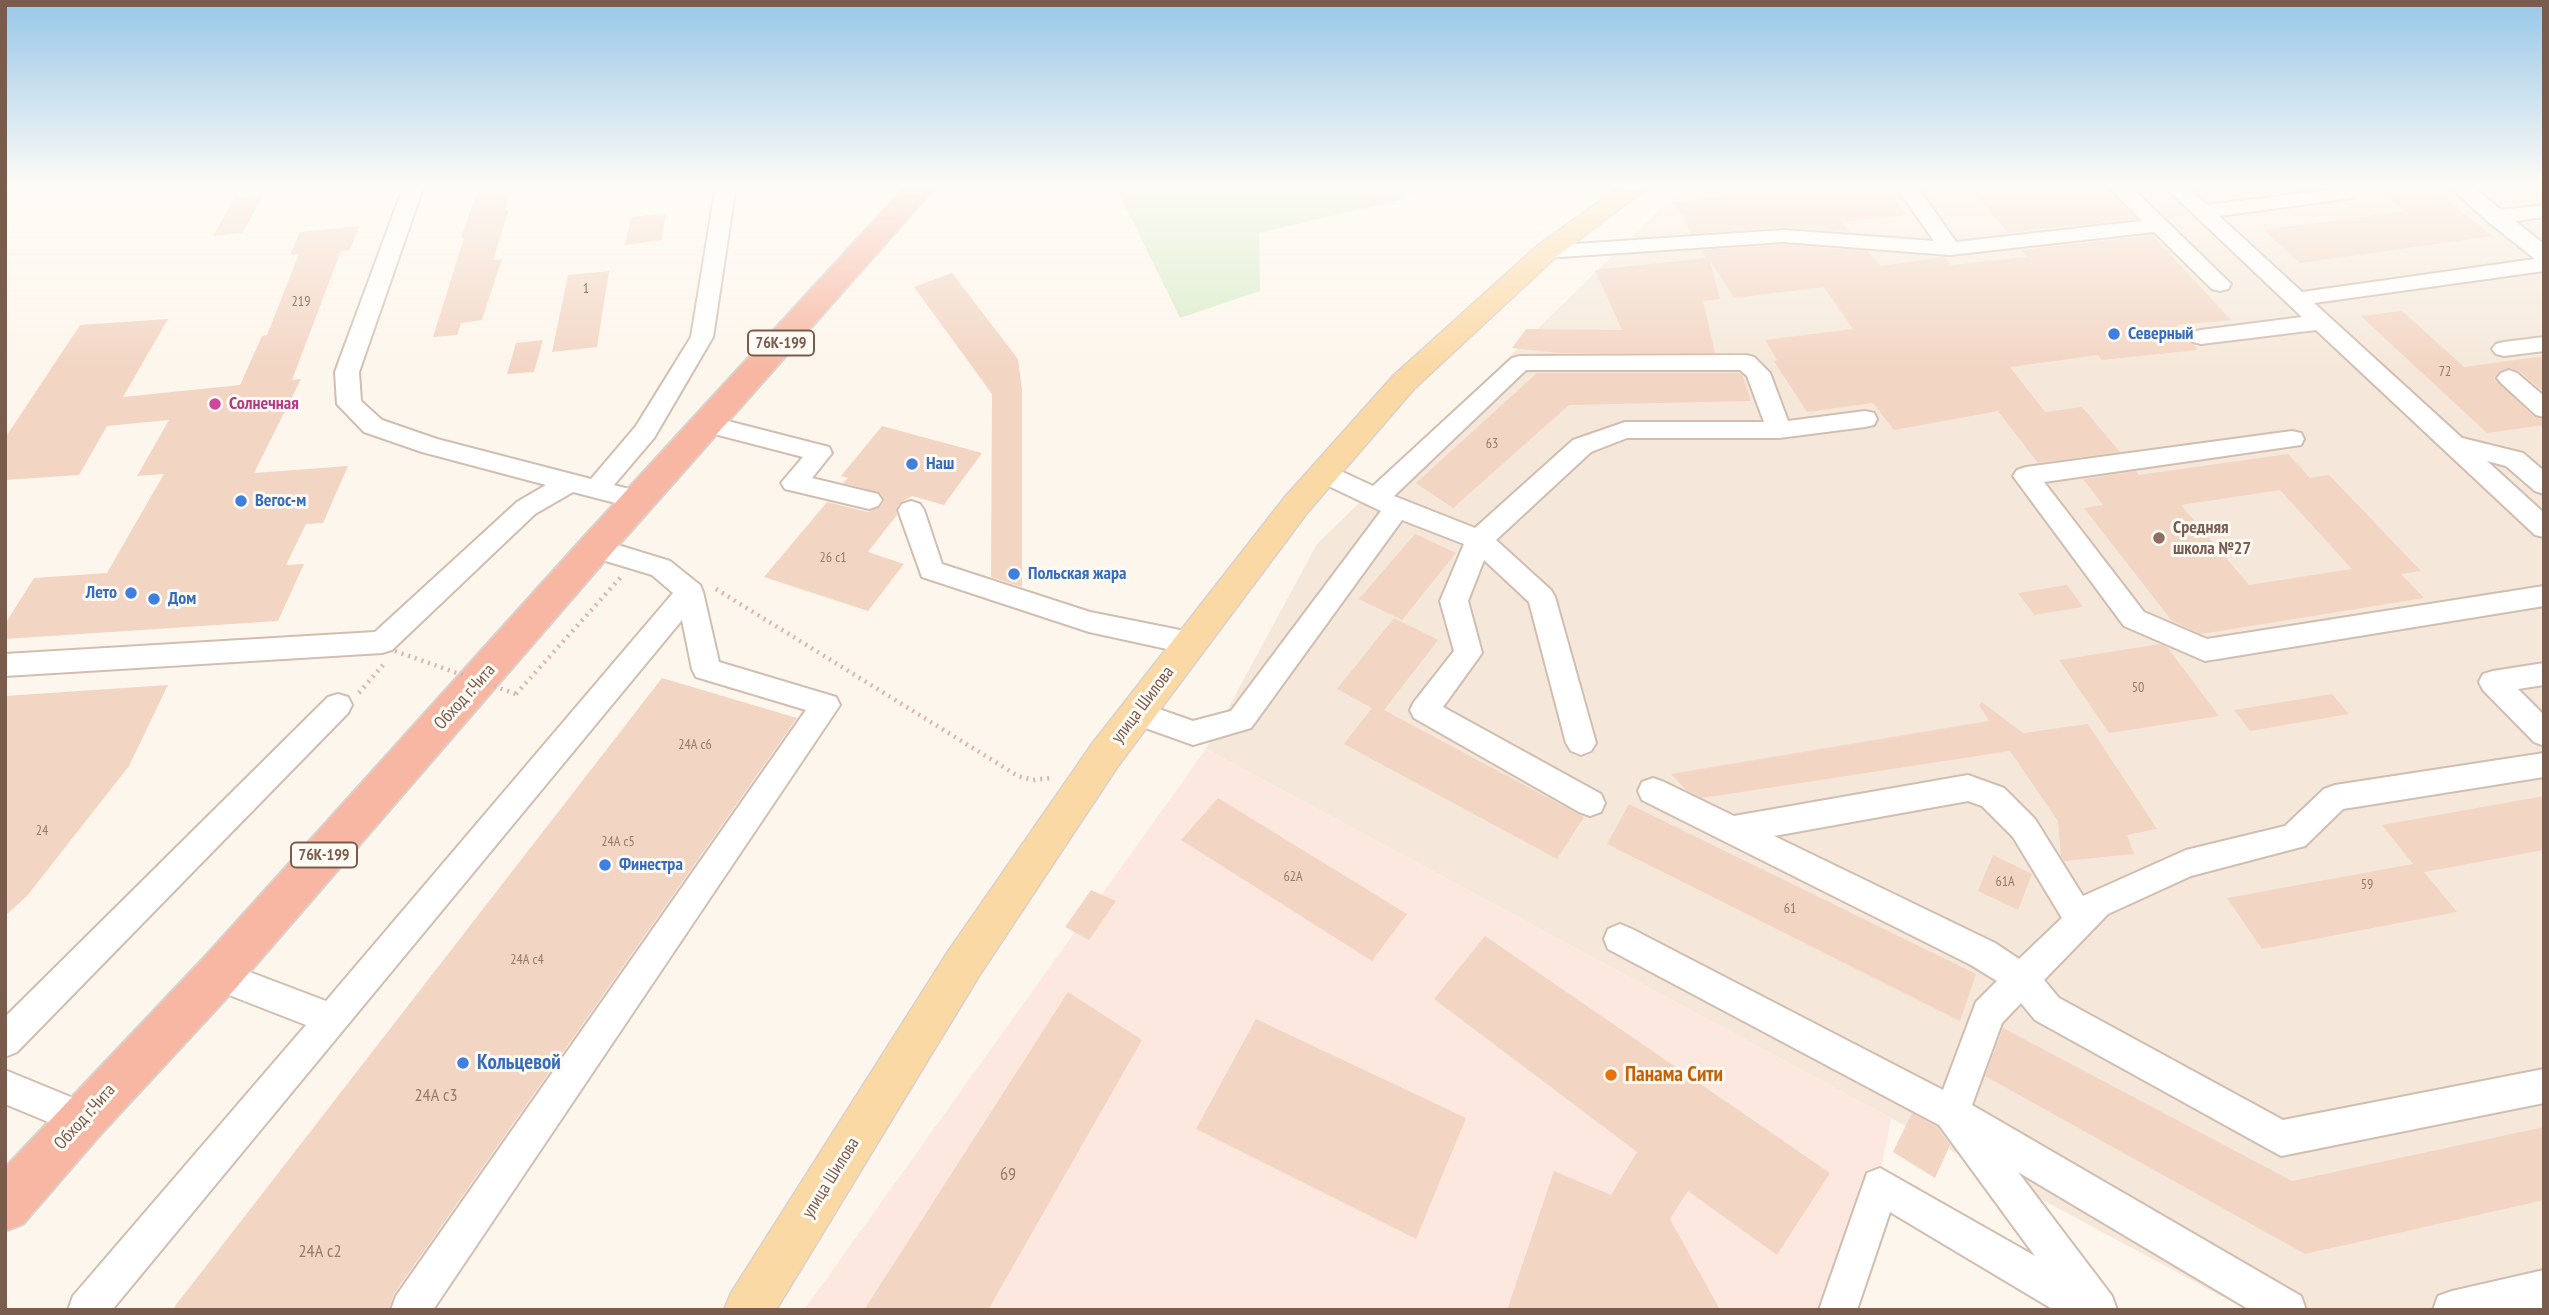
<!DOCTYPE html>
<meta charset="utf-8">
<style>
body{margin:0}
#map{position:relative;width:2549px;height:1315px;overflow:hidden;background:#fdf6ec;font-family:"PT Sans Narrow",sans-serif}
canvas{display:block}
.frame{position:absolute;inset:0;border:7px solid #7a5c4d;pointer-events:none}
</style>
<div id="map">
<canvas width="2549" height="1315"></canvas>
<div class="frame"></div>
</div>
<script>
const ctx = document.querySelector('canvas').getContext('2d');
ctx.lineJoin = 'round';
function fillPath(path, color) { ctx.fillStyle = color; ctx.fill(path, 'evenodd'); }
const toPath = rows => new Path2D(rows.map(r => 'M' + r).join(''));
function trace(path, color, width, dash) { ctx.strokeStyle = color; ctx.lineWidth = width; ctx.lineCap = dash ? 'butt' : 'round'; ctx.setLineDash(dash || []); ctx.stroke(path); }
function write(font, color, halo, rows, align = 'center') {
  ctx.font = font + ' "PT Sans Narrow",sans-serif'; ctx.lineWidth = 6; ctx.setLineDash([]); ctx.textBaseline = 'middle'; ctx.strokeStyle = halo; ctx.fillStyle = color; for (const [text, x, y, turn = 0] of rows) {
    ctx.save(); ctx.translate(x, y); ctx.rotate((+turn || 0) * Math.PI / 180); ctx.textAlign = isNaN(turn) ? turn : align; if (halo) ctx.strokeText(text, 0, 0); ctx.fillText(text, 0, 0); ctx.restore();
  }
}
fillPath(toPath([
 [1685,185,2544,185,2544,1289,2435,1310,2247,1310,1206,749,1317,544]
]), '#f5e8da');
fillPath(toPath([
 [1206,749,1891,1118,1854,1310,804,1310]
]), '#fde8e0');
fillPath(toPath([
 [1115,185,1439,185,1404,199,1259,233,1260,291,1180,318]
]), '#d8ecc9');
fillPath(toPath([
 [479,185,512,185,505,210,509,210,493,260,502,259,482,320,461,323,457,335,433,337,464,238,461,238],
 [2087,185,2105,185,2136,219,2008,233,1978,197],
 [2372,185,2427,185,2493,236,2300,263,2264,230,2404,211],
 [1885,187,1907,215,1841,222,1850,232,1784,227,1692,234,1674,202,1802,188,1807,196],
 [264,195,242,233,213,236,235,197],
 [666,213,662,240,625,245,631,217],
 [360,226,350,250,341,251,292,380,301,379,254,473,348,466,323,523,306,524,286,565,304,564,278,621,5,639,5,624,34,578,107,573,164,474,137,476,169,420,107,426,79,475,5,480,5,438,80,325,168,319,123,397,240,385,262,336,267,335,299,254,290,255,300,232],
 [2152,235,2231,320,2176,325,2198,350,2102,360,2098,355,2010,367,2045,412,2082,407,2120,452,2038,463,1998,411,1894,430,1873,403,1807,412,1774,361,1777,360,1765,340,1853,329,1824,287,1734,298,1710,260,1720,299,1703,301,1715,353,1559,353,1512,348,1526,329,1622,330,1595,270,1706,258,1702,250,1784,245,1867,251,1881,266,1944,257,1951,265,2027,257,2021,250],
 [609,271,597,347,552,352,568,275],
 [952,273,1018,359,1022,389,1022,587,991,577,992,394,914,287],
 [2402,311,2464,367,2544,356,2544,392,2519,371,2510,368,2500,371,2494,378,2534,417,2544,419,2544,425,2487,433,2361,316],
 [543,340,534,372,507,374,516,343],
 [1537,373,1739,373,1743,376,1751,401,1569,405,1453,508,1416,483],
 [882,426,982,453,944,505,912,496,900,503,896,509,897,515,868,552,904,564,868,611,764,577,827,502,868,512,880,507,884,501,880,493,843,483,848,478,841,476],
 [2288,454,2310,478,2329,475,2421,571,2401,574,2424,598,2201,634,2172,621,2084,508,2103,505,2083,479,2136,471,2139,475],
 [2280,490,2352,569,2249,585,2181,505],
 [1415,534,1456,553,1402,620,1359,599],
 [2067,585,2083,607,2034,615,2018,593],
 [1394,618,1438,640,1384,710,1584,817,1557,859,1344,744,1372,708,1337,689],
 [2160,644,2167,647,2219,716,2109,733,2059,660],
 [662,678,797,718,394,1294,389,1310,172,1310],
 [168,685,129,766,27,896,5,916,5,696],
 [2332,694,2349,714,2250,731,2234,710],
 [1982,702,2023,733,2088,724,2157,829,2127,835,2134,854,2064,861,2061,856,2058,821,2010,751,1702,798,1686,790,1671,774,1989,721,1979,705],
 [2544,796,2544,850,2424,872,2457,912,2262,949,2227,898,2413,864,2382,825],
 [1218,798,1407,914,1372,961,1181,840],
 [1629,804,1976,974,1960,1021,1607,844],
 [1993,855,2032,874,2018,910,1978,891],
 [1091,890,1116,901,1089,940,1065,927],
 [1485,936,1830,1173,1777,1255,1688,1191,1670,1219,1720,1310,1507,1310,1554,1171,1611,1195,1637,1152,1434,999],
 [1068,992,1142,1040,988,1310,864,1310],
 [1256,1019,1466,1118,1416,1239,1196,1129],
 [2003,1028,2292,1181,2544,1127,2544,1200,2305,1254,1985,1076],
 [1912,1113,1937,1127,1950,1145,1935,1178,1893,1152]
]), '#f3d5c3');
const minor = toPath([
 [404,185,424,185,359,372,361,401,382,420,437,439,591,479,636,426,691,337,716,185,736,185,713,337,654,438,614,485,648,494,652,500,648,506,639,509,573,492,535,514,392,650,382,653,5,676,5,654,375,632,517,502,546,485,422,452,364,432,337,404,335,372,404,185],
 [1895,185,1916,185,1956,242,2142,221,2107,185,2129,185,2231,284,2228,289,2220,291,2212,289,2154,232,1950,255,1784,242,1546,258,1538,257,1535,252,1538,247,1546,246,1784,230,1934,241,1895,185],
 [2163,185,2185,185,2207,205,2328,190,2325,185,2348,185,2355,194,2352,198,2219,216,2302,292,2535,259,2487,221,2448,185,2471,185,2501,210,2544,205,2544,217,2515,221,2544,244,2544,271,2314,303,2462,438,2523,453,2544,471,2544,494,2535,491,2506,466,2487,461,2544,513,2544,537,2535,535,2316,330,2201,344,2193,342,2190,337,2193,332,2201,330,2302,317,2163,185],
 [2544,337,2544,351,2504,356,2496,354,2492,349,2496,344,2504,342,2544,337],
 [1746,355,1754,357,1770,373,1788,421,1865,411,1874,413,1877,419,1874,425,1865,427,1779,438,1627,438,1591,452,1496,540,1551,590,1555,597,1596,743,1591,751,1581,755,1571,751,1566,743,1529,602,1484,560,1468,601,1482,653,1443,707,1601,794,1605,803,1601,812,1590,816,1579,812,1414,718,1410,710,1414,702,1454,651,1440,601,1464,544,1402,520,1251,728,1193,745,1126,721,1122,713,1126,705,1136,701,1193,721,1231,711,1381,511,1314,479,1310,473,1314,467,1323,464,1332,467,1373,486,1512,358,1520,356,1746,355],
 [1526,370,1740,370,1747,376,1764,422,1625,422,1573,440,1475,528,1394,496,1526,370],
 [2509,370,2517,373,2544,396,2544,417,2536,415,2501,383,2497,378,2501,373,2509,370],
 [708,416,829,447,832,453,812,478,878,494,882,500,878,506,869,509,785,489,781,483,803,457,699,430,696,424,699,418,708,416],
 [2292,431,2301,433,2304,439,2301,445,2044,482,2144,612,2207,639,2544,586,2544,606,2205,661,2124,626,2013,476,2017,470,2026,467,2292,431],
 [911,501,920,504,924,510,942,564,1090,612,1190,632,1200,635,1204,643,1200,651,1190,654,1089,632,922,577,898,510,902,504,911,501],
 [595,538,670,561,700,585,703,592,719,662,836,697,840,705,433,1310,391,1310,396,1296,806,710,696,677,692,669,682,620,112,1310,68,1310,73,1296,306,1025,206,986,201,975,206,964,218,960,326,1001,673,593,652,575,586,555,582,548,586,541,595,538],
 [2544,663,2544,685,2518,689,2544,715,2544,746,2534,742,2483,690,2479,682,2483,674,2493,671,2544,663],
 [338,694,348,697,352,705,348,713,17,1052,5,1057,5,1017,328,697,338,694],
 [2544,753,2544,777,2343,809,2305,846,2191,876,2108,914,2044,980,2059,998,2283,1120,2544,1069,2544,1103,2281,1156,2035,1020,2021,1003,2002,1023,1972,1105,2301,1296,2306,1310,2250,1310,2018,1172,2112,1296,2117,1310,2054,1310,1890,1212,1857,1310,1819,1310,1867,1173,1880,1168,2035,1256,1939,1125,1608,949,1604,939,1608,929,1620,924,1632,929,1943,1090,1976,1002,1997,981,1971,965,1642,800,1638,791,1642,782,1653,778,1664,782,1734,816,1968,775,2004,788,2035,819,2083,896,2186,850,2285,826,2324,789,2335,785,2544,753],
 [1968,801,1982,806,2013,837,2062,918,2019,959,1995,943,1774,836,1968,801],
 [5,1070,95,1107,100,1119,95,1131,82,1136,5,1104,5,1070],
 [2544,1270,2544,1308,2433,1310,2438,1296,2452,1291,2544,1270]
]);
const major = toPath([
 [1622,185,1651,185,1555,258,1414,389,1307,513,1118,766,979,976,776,1310,724,1310,731,1293,949,950,1092,744,1285,497,1394,375,1537,246,1622,185]
]);
const highway = toPath([
 [907,185,937,185,608,557,234,990,99,1136,23,1224,5,1231,5,1168,202,960,582,539,907,185]
]);
trace(minor, '#d1beb0', 4);
trace(major, '#dad1cd', 3);
trace(highway, '#dad1cd', 4);
trace(toPath([
 [716,589,1018,776,1033,780,1052,778],
 [359,693,383,665],
 [516,694,621,577]
]), '#d9b8a5', 4.5, [2, 5]);
fillPath(minor, '#fff');
fillPath(major, '#fbd9a5');
fillPath(highway, '#f7b7a3');
trace(toPath([
 [395,651,516,694]
]), '#d9b8a5', 4.5, [2, 5]);
const sky = ctx.createLinearGradient(0, 0, 0, 370);
sky.addColorStop(0, '#97c7e8');
sky.addColorStop(0.5, '#fefbf6');
sky.addColorStop(1, '#fefbf600');
ctx.fillStyle = sky;
ctx.fillRect(0, 0, 2549, 370);
for (const [x, y, r, color] of [
 [2114,334,7,"#3f7fe0"],
 [215,404,7,"#d1479c"],
 [912,464,7,"#3f7fe0"],
 [241,501,7,"#3f7fe0"],
 [2159,538,7,"#8d6e63"],
 [1014,574,7,"#3f7fe0"],
 [131,593,7,"#3f7fe0"],
 [154,599,7,"#3f7fe0"],
 [605,865,7,"#3f7fe0"],
 [463,1063,7,"#3f7fe0"],
 [1611,1075,7,"#e8710a"]
]) { const dot = new Path2D(); dot.arc(x, y, r, 0, 2 * Math.PI); ctx.fillStyle = color; ctx.fill(dot); trace(dot, '#fffaf3', 2.5); }
write('14px', '#987a6a', null, [
 ["1",586,289],
 ["219",301,302],
 ["72",2445,372],
 ["63",1492,444],
 ["26 с1",833,558],
 ["50",2138,688],
 ["24А с6",695,745],
 ["24",42,831],
 ["24А с5",618,842],
 ["62А",1293,877],
 ["61А",2005,882],
 ["59",2367,885],
 ["61",1790,909],
 ["24А с4",527,960]
]);
for (const [x, y, w] of [
 [781,343,66],
 [324,855,66]
]) { const box = new Path2D(); box.roundRect(x - w / 2, y - 12.5, w, 25, 5); ctx.fillStyle = '#fffaf3'; ctx.fill(box); trace(box, '#7a5c4d', 2); }
write('bold 16px', '#7a5c4d', null, [
 ["76К-199",781,343],
 ["76К-199",324,855]
]);
write('bold 18px', '#366cbe', '#fffaf3', [
 ["Северный",2128,334],
 ["Наш",926,464],
 ["Вегос-м",255,501],
 ["Польская жара",1028,574],
 ["Лето",117,593,"right"],
 ["Дом",168,599],
 ["Финестра",619,865]
], 'left');
write('bold 18px', '#b23c85', '#fffaf3', [
 ["Солнечная",229,404]
], 'left');
write('bold 18px', '#785e54', '#fffaf3', [
 ["Средняя",2173,528],
 ["школа №27",2173,549]
], 'left');
write('18px', '#7a5c4d', '#fffaf3', [
 ["Обход г.Чита",465,697,-48],
 ["улица Шилова",1143,705,-53],
 ["Обход г.Чита",85,1117,-48],
 ["улица Шилова",831,1178,-58]
]);
write('18px', '#987a6a', null, [
 ["24А с3",436,1096],
 ["69",1008,1175],
 ["24А с2",320,1252]
]);
write('bold 21px', '#366cbe', '#fffaf3', [
 ["Кольцевой",477,1063]
], 'left');
write('bold 21px', '#c56008', '#fffaf3', [
 ["Панама Сити",1625,1075]
], 'left');
</script>
